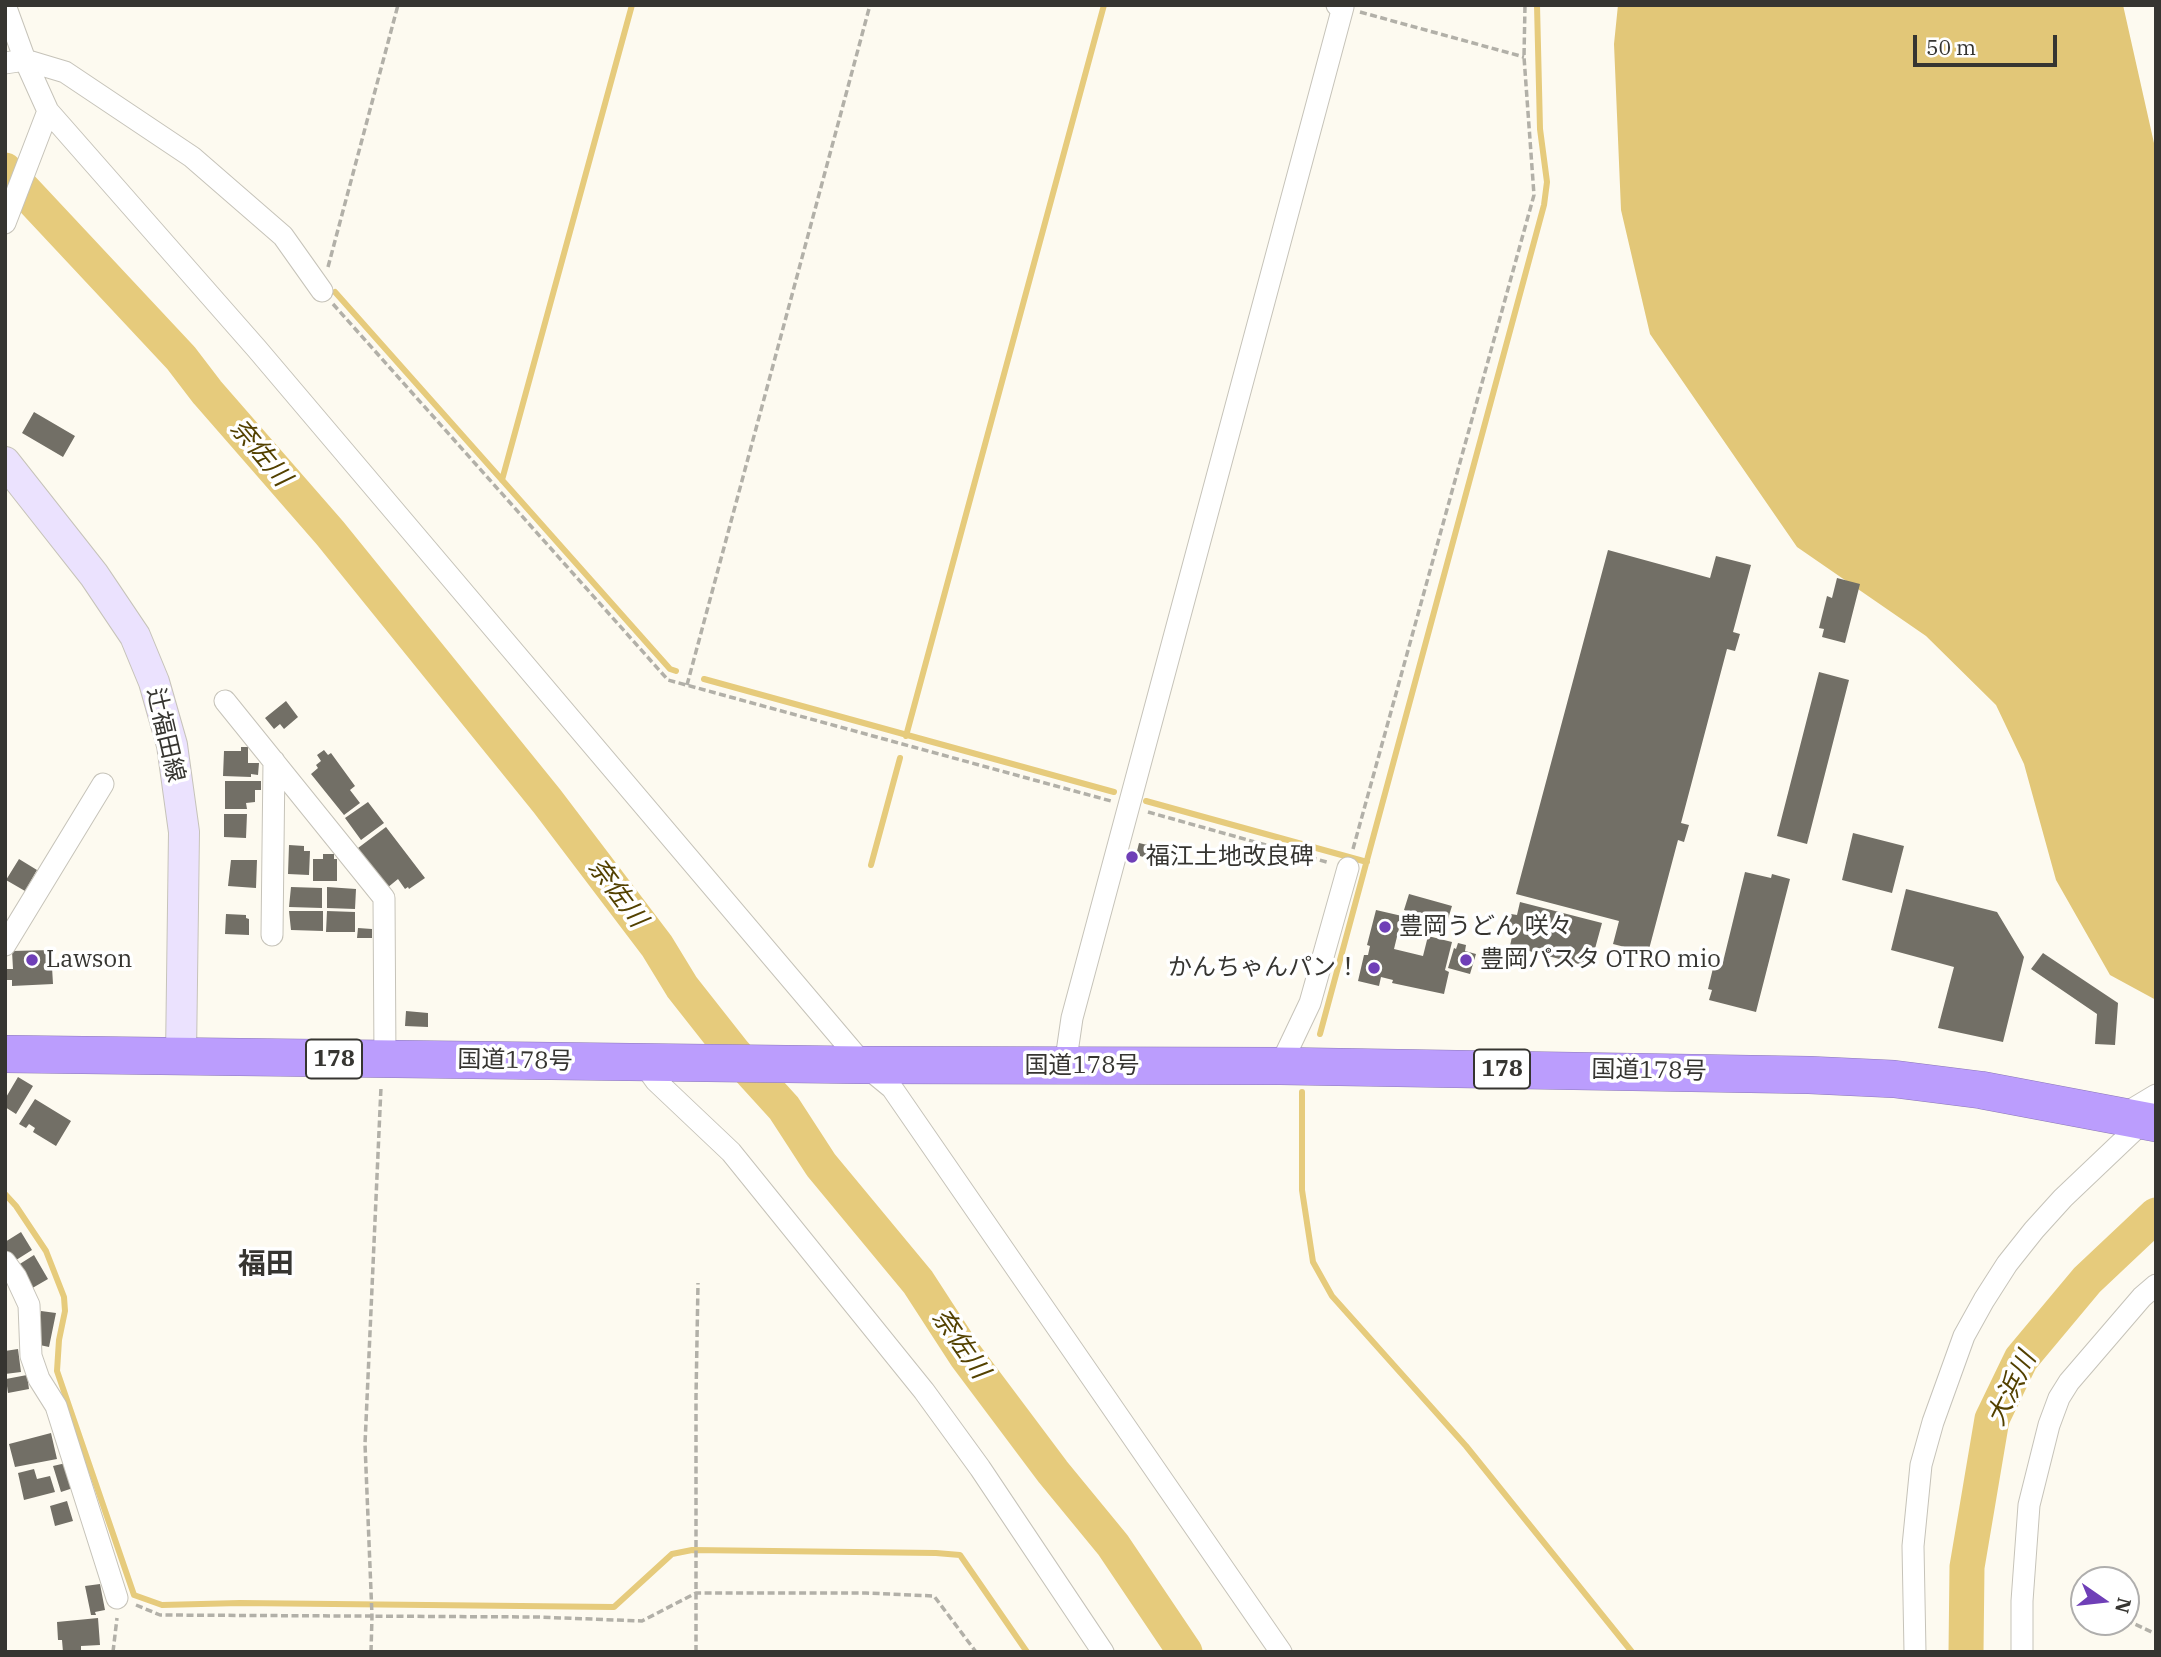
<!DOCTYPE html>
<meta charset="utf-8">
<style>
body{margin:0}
#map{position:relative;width:2161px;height:1657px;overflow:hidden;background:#fdfaf0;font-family:"IBM Plex Serif",serif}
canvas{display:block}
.frame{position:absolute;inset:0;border:7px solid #363531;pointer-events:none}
.north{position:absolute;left:2070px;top:1566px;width:70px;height:70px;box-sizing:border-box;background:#fff;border:2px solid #afaead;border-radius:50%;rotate:104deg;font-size:19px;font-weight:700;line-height:28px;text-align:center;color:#363531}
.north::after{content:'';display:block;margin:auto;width:24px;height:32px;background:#6f3fb7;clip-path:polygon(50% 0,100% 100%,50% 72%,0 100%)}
.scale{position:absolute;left:1913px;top:35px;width:144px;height:32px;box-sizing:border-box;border:4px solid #363531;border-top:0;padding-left:9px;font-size:21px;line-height:24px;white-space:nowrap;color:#363531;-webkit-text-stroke:5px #fff;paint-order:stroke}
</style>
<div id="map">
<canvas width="2161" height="1657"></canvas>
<div class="frame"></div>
<div class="north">N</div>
<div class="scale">50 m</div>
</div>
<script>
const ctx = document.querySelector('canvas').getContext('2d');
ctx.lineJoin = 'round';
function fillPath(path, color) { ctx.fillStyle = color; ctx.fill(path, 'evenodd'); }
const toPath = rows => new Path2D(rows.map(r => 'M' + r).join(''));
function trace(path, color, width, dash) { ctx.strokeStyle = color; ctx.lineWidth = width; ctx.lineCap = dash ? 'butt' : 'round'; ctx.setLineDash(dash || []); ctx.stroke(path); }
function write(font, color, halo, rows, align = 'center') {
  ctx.font = font + ' "IBM Plex Serif","Noto Sans JP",serif'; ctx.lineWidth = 7; ctx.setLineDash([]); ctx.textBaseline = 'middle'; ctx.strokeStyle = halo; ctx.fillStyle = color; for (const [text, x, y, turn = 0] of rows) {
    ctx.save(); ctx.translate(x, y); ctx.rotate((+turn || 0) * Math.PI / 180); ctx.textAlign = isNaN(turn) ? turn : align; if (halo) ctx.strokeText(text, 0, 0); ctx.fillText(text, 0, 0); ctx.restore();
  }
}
fillPath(toPath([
 [1618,5,2123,5,2156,152,2156,1000,2110,975,2056,880,2024,764,1996,705,1926,636,1797,547,1650,334,1621,210,1614,44]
]), '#e2c778');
trace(toPath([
 [335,292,670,669,676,671],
 [502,480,632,5],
 [704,679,1114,792],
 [906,736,1104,5],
 [1146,801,1367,862],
 [871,865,900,758],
 [1320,1034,1544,205,1547,182,1540,129,1537,5],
 [1302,1092,1302,1190,1313,1262,1332,1296,1466,1446,1632,1652],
 [5,1194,16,1206,46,1251,64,1297,65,1311,59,1340,57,1371,134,1595,162,1605,240,1603,614,1607,672,1554,692,1550,936,1553,960,1555,1027,1652]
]), '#e6cb7c', 6);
trace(toPath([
 [5,170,181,358,207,392,330,533,547,801,657,946,682,987,734,1053,784,1108,821,1165,918,1282,966,1356,1053,1472,1113,1545,1185,1652],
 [1966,1652,1967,1567,1992,1419,2021,1359,2087,1280,2156,1215]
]), '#e6cb7c', 35);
fillPath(toPath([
 [34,412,75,436,63,457,22,433],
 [1608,550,1710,578,1716,556,1751,565,1733,632,1740,634,1735,651,1727,649,1681,823,1689,825,1684,842,1678,840,1648,953,1613,944,1619,921,1516,894],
 [1837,578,1860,584,1845,643,1822,637,1824,629,1819,628,1827,596,1832,598],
 [1819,672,1849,680,1807,844,1777,836],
 [286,701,298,717,284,729,280,724,274,729,265,718],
 [241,747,248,747,248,763,259,763,258,775,251,774,251,777,223,776,224,751,241,751],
 [324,750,328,755,331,753,355,786,350,790,360,803,344,815,311,774,318,768,316,765,321,761,317,755],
 [225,781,261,781,261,790,255,790,255,802,246,803,247,809,225,809],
 [368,802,384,823,361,840,345,818],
 [224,814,247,814,246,838,224,837],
 [386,827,425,878,409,889,408,887,405,889,398,879,387,888,358,848],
 [1853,833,1904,846,1892,893,1842,880],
 [1139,843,1160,848,1161,844,1175,847,1173,858,1161,855,1159,861,1136,855],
 [289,845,304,846,304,851,310,851,309,875,288,874],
 [323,854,334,854,334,859,337,859,337,881,313,881,313,859,323,859],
 [19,859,37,870,25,891,6,880],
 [231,860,257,860,256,888,228,886],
 [1745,872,1771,878,1772,874,1790,879,1756,1012,1709,1000,1712,990,1708,989,1714,964,1722,966],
 [291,887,322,888,322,908,289,907],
 [327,887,356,889,355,909,327,908],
 [1906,889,1997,912,2024,957,2003,1042,1938,1028,1954,967,1891,950],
 [1409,894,1452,906,1447,922,1417,918,1418,914,1404,910],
 [1520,902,1602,923,1590,967,1510,946,1513,932,1507,930,1511,914,1517,915],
 [1376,910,1402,916,1394,949,1423,956,1428,936,1452,942,1445,970,1449,972,1444,994,1392,983,1393,980,1381,977,1379,986,1358,981,1364,955,1368,955,1370,946,1367,945],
 [289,911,323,911,323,931,291,930],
 [327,911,355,912,355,932,326,932],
 [226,914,246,915,246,918,249,919,249,935,225,934],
 [358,928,372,929,372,938,357,938],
 [1458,943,1466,945,1465,951,1476,954,1470,974,1448,968,1454,948,1456,949],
 [51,950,53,984,12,986,12,980,7,980,6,969,13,969,12,951],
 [2043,953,2118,1003,2115,1045,2095,1044,2097,1014,2031,969],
 [406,1011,428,1013,428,1027,405,1026],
 [18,1077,33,1086,16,1114,5,1107,5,1099],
 [35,1099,71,1121,56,1146,33,1132,35,1128,29,1124,26,1128,19,1124],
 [21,1232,32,1250,13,1262,5,1249,5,1242],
 [34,1255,48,1279,29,1290,15,1267],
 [41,1311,56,1313,49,1347,35,1344],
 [18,1349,21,1372,5,1374,5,1351],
 [27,1375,29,1389,8,1393,6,1379],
 [51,1433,57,1459,15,1467,9,1444],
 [66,1463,73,1488,61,1492,53,1466],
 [34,1469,37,1479,50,1476,55,1492,24,1500,18,1473],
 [67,1501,73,1521,55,1526,50,1506],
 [100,1584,105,1610,95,1612,96,1615,91,1615,85,1586],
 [98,1618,100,1645,81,1646,81,1650,63,1652,62,1640,58,1640,57,1622]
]), '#726f66');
const street = toPath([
 [5,5,25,60,48,111,257,349,864,1065,892,1088,1281,1652],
 [5,63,25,60,65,72,192,157,283,236,322,291],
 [5,223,48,111],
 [225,701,384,898,385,1060],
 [272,935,274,761],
 [5,945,103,784],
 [643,1063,656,1081,731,1152,924,1391,980,1468,1103,1652],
 [1065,1066,1072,1018,1343,7,1337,5],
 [1280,1066,1310,1003,1348,868],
 [2121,1116,2156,1095],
 [5,1262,16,1277,29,1305,31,1356,39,1379,56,1406,117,1598],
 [1915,1652,1913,1546,1921,1465,1933,1422,1964,1336,1984,1300,2007,1264,2034,1230,2063,1198,2144,1121],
 [2022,1652,2022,1601,2029,1505,2049,1425,2059,1398,2069,1382,2142,1297,2156,1285]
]);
const secondary = toPath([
 [5,462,94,575,135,636,154,682,172,745,184,832,181,1055]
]);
const highway = toPath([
 [5,1054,864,1065,1280,1066,1809,1075,1894,1079,1981,1090,2156,1123]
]);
trace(street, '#c6c3b9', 23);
trace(secondary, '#c6c3b9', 32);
trace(highway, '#8c79b6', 38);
trace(toPath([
 [1360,12,1524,57],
 [328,267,398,5],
 [333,304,668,680,1111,801],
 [687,685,870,5],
 [1148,812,1330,863],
 [1353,849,1534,195,1524,57,1525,5],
 [136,1605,160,1615,537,1617,642,1621,696,1593,866,1593,934,1596,976,1652],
 [2126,1620,2156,1634],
 [113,1652,117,1618],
 [371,1652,372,1616,365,1444,381,1087],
 [696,1652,696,1397,698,1283]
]), '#b2b0a8', 3.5, [7, 3.5]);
trace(street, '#fff', 21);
trace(secondary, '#ebe2fe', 30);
trace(highway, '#bb9dfd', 37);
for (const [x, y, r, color] of [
 [1132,857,7,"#6f3fb7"],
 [1385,927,7,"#6f3fb7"],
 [32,960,7,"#6f3fb7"],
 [1466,960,7,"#6f3fb7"],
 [1374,968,7,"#6f3fb7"]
]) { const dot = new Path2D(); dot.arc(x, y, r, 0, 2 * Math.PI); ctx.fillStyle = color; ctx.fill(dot); trace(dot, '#fff', 2.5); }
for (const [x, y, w] of [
 [334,1059,56],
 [1502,1069,56]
]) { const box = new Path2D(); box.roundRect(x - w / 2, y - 19.5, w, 39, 5); ctx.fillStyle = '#fff'; ctx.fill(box); trace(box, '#363531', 2); }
write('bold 23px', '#363531', null, [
 ["178",334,1059],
 ["178",1502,1069]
]);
write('24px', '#363531', '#fff', [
 ["辻福田線",165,735,77],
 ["国道178号",515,1061,1],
 ["国道178号",1082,1066],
 ["国道178号",1649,1071,1]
]);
write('24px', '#363531', '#fff', [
 ["福江土地改良碑",1146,857],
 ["豊岡うどん 咲々",1399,927],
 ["Lawson",46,960],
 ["豊岡パスタ OTRO mio",1480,960],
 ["かんちゃんパン！",1360,968,"right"]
], 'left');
write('italic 26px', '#534100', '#fff', [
 ["奈佐川",260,453,50],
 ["奈佐川",617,893,53],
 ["奈佐川",960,1344,55],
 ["大浜川",2012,1389,-64]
]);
write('bold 28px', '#363531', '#fff', [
 ["福田",266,1265]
]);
</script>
